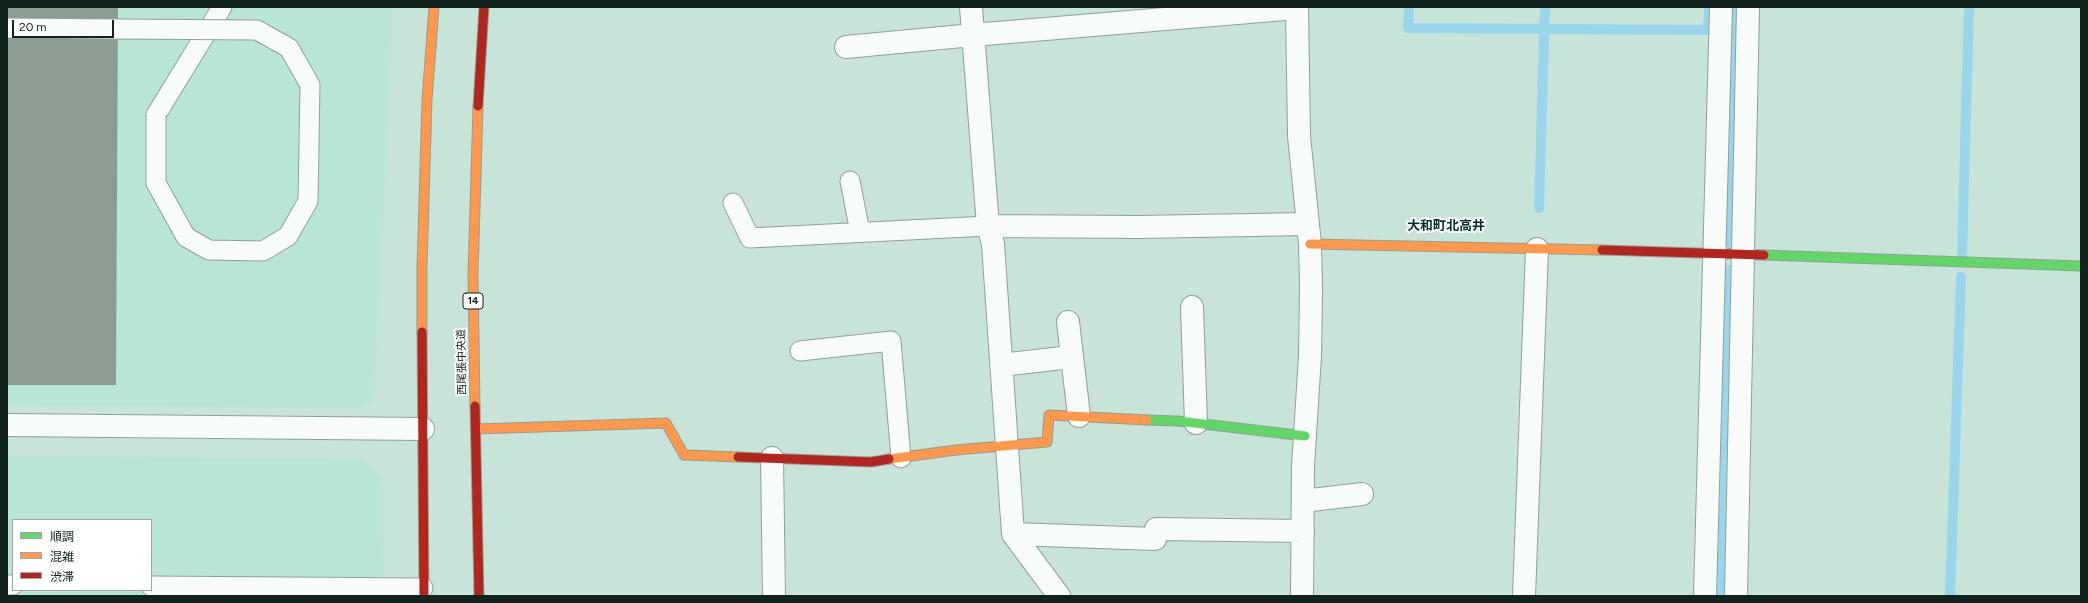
<!DOCTYPE html>
<meta charset="utf-8">
<style>
body{margin:0}
#map{position:relative;width:2088px;height:603px;overflow:hidden;background:#c8e3d8;font-family:Figtree,"Noto Sans JP",sans-serif}
canvas{display:block}
.frame{position:absolute;inset:0;border:8px solid #10231d;pointer-events:none}
.legend{position:absolute;left:12px;top:519px;width:140px;height:72px;box-sizing:border-box;background:#fff;border:1px solid #9fa7a5;margin:0;padding:5px 7px;list-style:none;font-size:12px;color:#10231d}
.legend li{display:flex;align-items:center;gap:8px;height:20px}
.legend b{width:20px;border:1px solid #9fa7a5}
.scale{position:absolute;left:12px;top:20px;width:102px;height:18px;box-sizing:border-box;border:2px solid #10231d;border-top:0;padding-left:5px;font-size:12px;line-height:14px;white-space:nowrap;color:#10231d;-webkit-text-stroke:3px #fff;paint-order:stroke}
</style>
<div id="map">
<canvas width="2088" height="603"></canvas>
<div class="frame"></div>
<ul class="legend">
<li><b style="height:5px;background:#63d668"></b>順調</li>
<li><b style="height:5px;background:#ff974d"></b>混雑</li>
<li><b style="height:5px;background:#b3261e"></b>渋滞</li>
</ul>
<div class="scale">20 m</div>
</div>
<script>
const ctx = document.querySelector('canvas').getContext('2d');
ctx.lineJoin = 'round';
function fillPath(path, color) { ctx.fillStyle = color; ctx.fill(path, 'evenodd'); }
const toPath = rows => new Path2D(rows.map(r => 'M' + r).join(''));
function trace(path, color, width, dash) { ctx.strokeStyle = color; ctx.lineWidth = width; ctx.lineCap = dash ? 'butt' : 'round'; ctx.setLineDash(dash || []); ctx.stroke(path); }
function write(font, color, halo, rows, align = 'center') {
  ctx.font = font + ' Figtree,"Noto Sans JP",sans-serif'; ctx.lineWidth = 4; ctx.setLineDash([]); ctx.textBaseline = 'middle'; ctx.strokeStyle = halo; ctx.fillStyle = color; for (const [text, x, y, turn = 0] of rows) {
    ctx.save(); ctx.translate(x, y); ctx.rotate((+turn || 0) * Math.PI / 180); ctx.textAlign = isNaN(turn) ? turn : align; if (halo) ctx.strokeText(text, 0, 0); ctx.fillText(text, 0, 0); ctx.restore();
  }
}
fillPath(toPath([
 [7,7,393,7,374,398,361,408,7,406],
 [7,456,361,458,382,478,384,596,7,596],
 [13,520,151,520,151,590,13,590]
]), '#b9e5d4');
trace(toPath([
 [1409,7,1408,28,1708,30,1709,7],
 [1539,208,1545,7],
 [1731,244,1737,7],
 [1962,253,1969,7],
 [1722,596,1730,270],
 [1950,596,1961,277]
]), '#99d6ec', 10);
fillPath(toPath([
 [7,7,118,7,116,385,7,385]
]), '#8b9d93');
const lane = toPath([
 [7,28,118,29],
 [156,115,222,7],
 [850,181,860,232],
 [733,203,750,238,988,226],
 [800,351,891,341,901,458],
 [7,585,13,585],
 [151,586,423,588]
]);
const street = toPath([
 [971,7,988,226,993,244,1013,534,1059,596],
 [1297,7,1299,136,1310,244,1311,288,1310,356,1303,466,1302,596],
 [846,47,973,35,1297,8],
 [988,226,1138,227,1308,224],
 [1192,307,1196,423],
 [1068,322,1079,416],
 [1001,365,1071,357],
 [7,425,423,429],
 [772,458,774,596],
 [1303,501,1362,494],
 [1013,534,1155,539,1156,529,1303,531],
 [1524,596,1537,249],
 [1705,596,1721,7],
 [1736,596,1748,7]
]);
const fast = toPath([
 [1764,255,2081,266],
 [1147,420,1178,421,1305,436]
]);
const slow = toPath([
 [1310,244,1602,250],
 [422,332,422,267,427,100,434,7],
 [475,406,473,275,478,106],
 [475,429,666,423,684,455,738,457],
 [889,459,956,450,1047,442,1049,415,1147,420]
]);
const jam = toPath([
 [478,106,484,7],
 [1602,250,1764,255],
 [422,332,424,596],
 [475,406,479,596],
 [738,457,871,462,889,459]
]);
trace(lane, '#8da29a', 21);
trace(street, '#8da29a', 24);
trace(fast, '#8da29a', 11);
trace(slow, '#8da29a', 11);
trace(jam, '#8da29a', 11);
trace(lane, '#f7fbf9', 19);
trace(street, '#f7fbf9', 22);
trace(fast, '#63d668', 9);
trace(slow, '#ff974d', 9);
trace(jam, '#b3261e', 9);
const laneBridge = toPath([
 [118,29,257,30,289,48,310,85,308,201,288,236,263,251,209,250,186,237,156,183,156,115]
]);
trace(laneBridge, '#8da29a', 21, []);
trace(laneBridge, '#f7fbf9', 19);
for (const [x, y, w] of [
 [473,301,20]
]) { const box = new Path2D(); box.roundRect(x - w / 2, y - 8, w, 16, 3); ctx.fillStyle = '#fff'; ctx.fill(box); trace(box, '#10231d', 1); }
write('bold 10px', '#10231d', null, [
 ["14",473,301]
]);
write('11px', '#10231d', '#fff', [
 ["西尾張中央道",462,362,-91]
]);
write('bold 13px', '#003325', '#fff', [
 ["大和町北高井",1446,226]
]);
</script>
